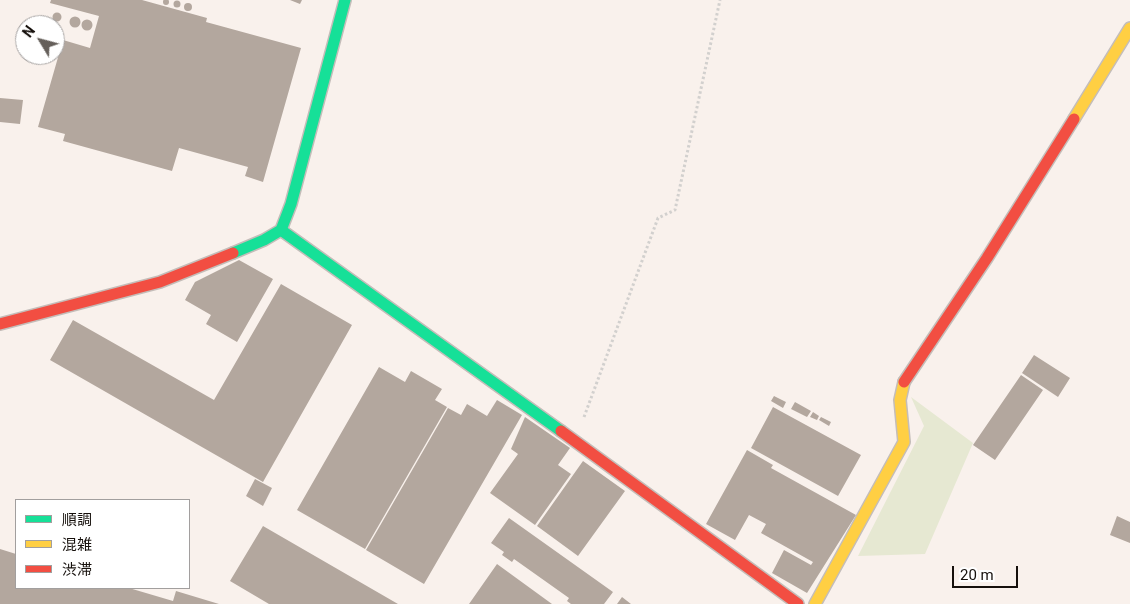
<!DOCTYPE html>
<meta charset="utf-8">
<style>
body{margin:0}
#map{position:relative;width:1130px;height:604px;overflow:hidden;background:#f9f1ec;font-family:Roboto,"Noto Sans JP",sans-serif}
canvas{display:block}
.legend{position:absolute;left:15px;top:499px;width:175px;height:90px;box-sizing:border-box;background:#fff;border:1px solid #a29f9e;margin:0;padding:6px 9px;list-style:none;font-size:15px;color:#16100c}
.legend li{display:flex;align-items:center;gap:10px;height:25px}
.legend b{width:25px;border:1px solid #a29f9e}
.north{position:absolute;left:15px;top:15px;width:50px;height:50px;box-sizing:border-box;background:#fff;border:1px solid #a29f9e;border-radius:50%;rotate:307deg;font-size:14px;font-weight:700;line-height:20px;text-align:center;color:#16100c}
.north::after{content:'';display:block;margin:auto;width:18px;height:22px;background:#655f5a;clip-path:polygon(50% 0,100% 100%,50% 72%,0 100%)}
.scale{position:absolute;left:952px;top:566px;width:66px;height:22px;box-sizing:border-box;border:2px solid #16100c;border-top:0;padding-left:6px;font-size:15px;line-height:18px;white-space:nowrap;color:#16100c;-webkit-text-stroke:4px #fff;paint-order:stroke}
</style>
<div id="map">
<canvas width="1130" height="604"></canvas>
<ul class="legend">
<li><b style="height:6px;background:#16e098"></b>順調</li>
<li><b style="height:6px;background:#ffcf43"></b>混雑</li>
<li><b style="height:6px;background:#f24e42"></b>渋滞</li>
</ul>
<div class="north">N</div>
<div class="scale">20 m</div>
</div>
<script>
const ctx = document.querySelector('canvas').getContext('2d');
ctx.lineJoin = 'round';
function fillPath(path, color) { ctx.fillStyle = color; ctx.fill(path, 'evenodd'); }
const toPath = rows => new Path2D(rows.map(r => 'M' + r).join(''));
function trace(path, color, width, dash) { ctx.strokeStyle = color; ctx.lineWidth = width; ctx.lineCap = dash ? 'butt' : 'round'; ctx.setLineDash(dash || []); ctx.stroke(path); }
fillPath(toPath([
 [911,397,973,443,925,554,858,556,924,426]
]), '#e6e8d2');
fillPath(toPath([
 '163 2a3 3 0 1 1 6 0a3 3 0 1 1-6 0Z',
 [51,0,142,0,207,18,206,22,301,48,263,182,245,176,248,167,179,148,172,171,63,141,65,134,38,127,63,40,90,48,99,16,50,3],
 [290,0,302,0,300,4],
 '173.5 4a3.5 3.5 0 1 1 7 0a3.5 3.5 0 1 1-7 0Z',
 '184 7a4 4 0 1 1 8 0a4 4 0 1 1-8 0Z',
 '52.5 17a4.5 4.5 0 1 1 9 0a4.5 4.5 0 1 1-9 0Z',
 '69.5 22a5.5 5.5 0 1 1 11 0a5.5 5.5 0 1 1-11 0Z',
 '81.5 25a5.5 5.5 0 1 1 11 0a5.5 5.5 0 1 1-11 0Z',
 [0,98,23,100,20,124,0,122],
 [239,260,273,279,237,342,206,324,211,315,185,300,195,282],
 [281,284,352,325,263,482,50,360,73,320,214,400],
 [1034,355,1070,378,1058,397,1022,373],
 [379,367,405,382,411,371,442,389,435,400,447,407,365,549,297,510],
 [1021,375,1043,390,995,460,973,445],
 [774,396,786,402,783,408,771,401],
 [497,400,522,415,424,584,366,550,448,408,461,415,467,404,487,416],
 [795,402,811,411,807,417,791,409],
 [773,407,861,455,838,496,751,448],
 [813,412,819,416,817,420,810,417],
 [525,417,570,448,558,465,571,474,535,525,490,493,518,454,511,449],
 [821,417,831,422,829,426,819,420],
 [747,450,773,465,771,468,856,515,807,593,772,573,784,550,811,565,813,562,761,533,766,524,749,515,735,540,706,524],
 [583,461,625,491,578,556,537,526],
 [255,479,272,488,263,506,246,496],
 [1117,516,1130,522,1130,543,1110,535],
 [509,518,613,592,604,604,571,604,567,601,569,598,514,559,512,562,502,555,504,552,491,543],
 [263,526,398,604,269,604,230,581],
 [0,549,16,554,16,588,129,588,173,601,176,591,219,604,0,604],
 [497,564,552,604,469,604],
 [622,597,631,604,617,604]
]), '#b3a79e');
const fast = toPath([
 [281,230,561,431],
 [233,253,264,240,281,230,291,204,345,0]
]);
const slow = toPath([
 [1074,119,1130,28],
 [815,604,904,442,900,400,904,382]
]);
const jam = toPath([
 [0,324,160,282,233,253],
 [904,382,987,258,1074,119],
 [561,431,798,604]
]);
trace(fast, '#c4bdb9', 14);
trace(slow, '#c4bdb9', 14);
trace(jam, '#c4bdb9', 14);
trace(toPath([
 [584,417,658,218,675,210,720,0]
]), '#d2d0ce', 3, [2.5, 2.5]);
trace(fast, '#16e098', 11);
trace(slow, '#ffcf43', 11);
trace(jam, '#f24e42', 11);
</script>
